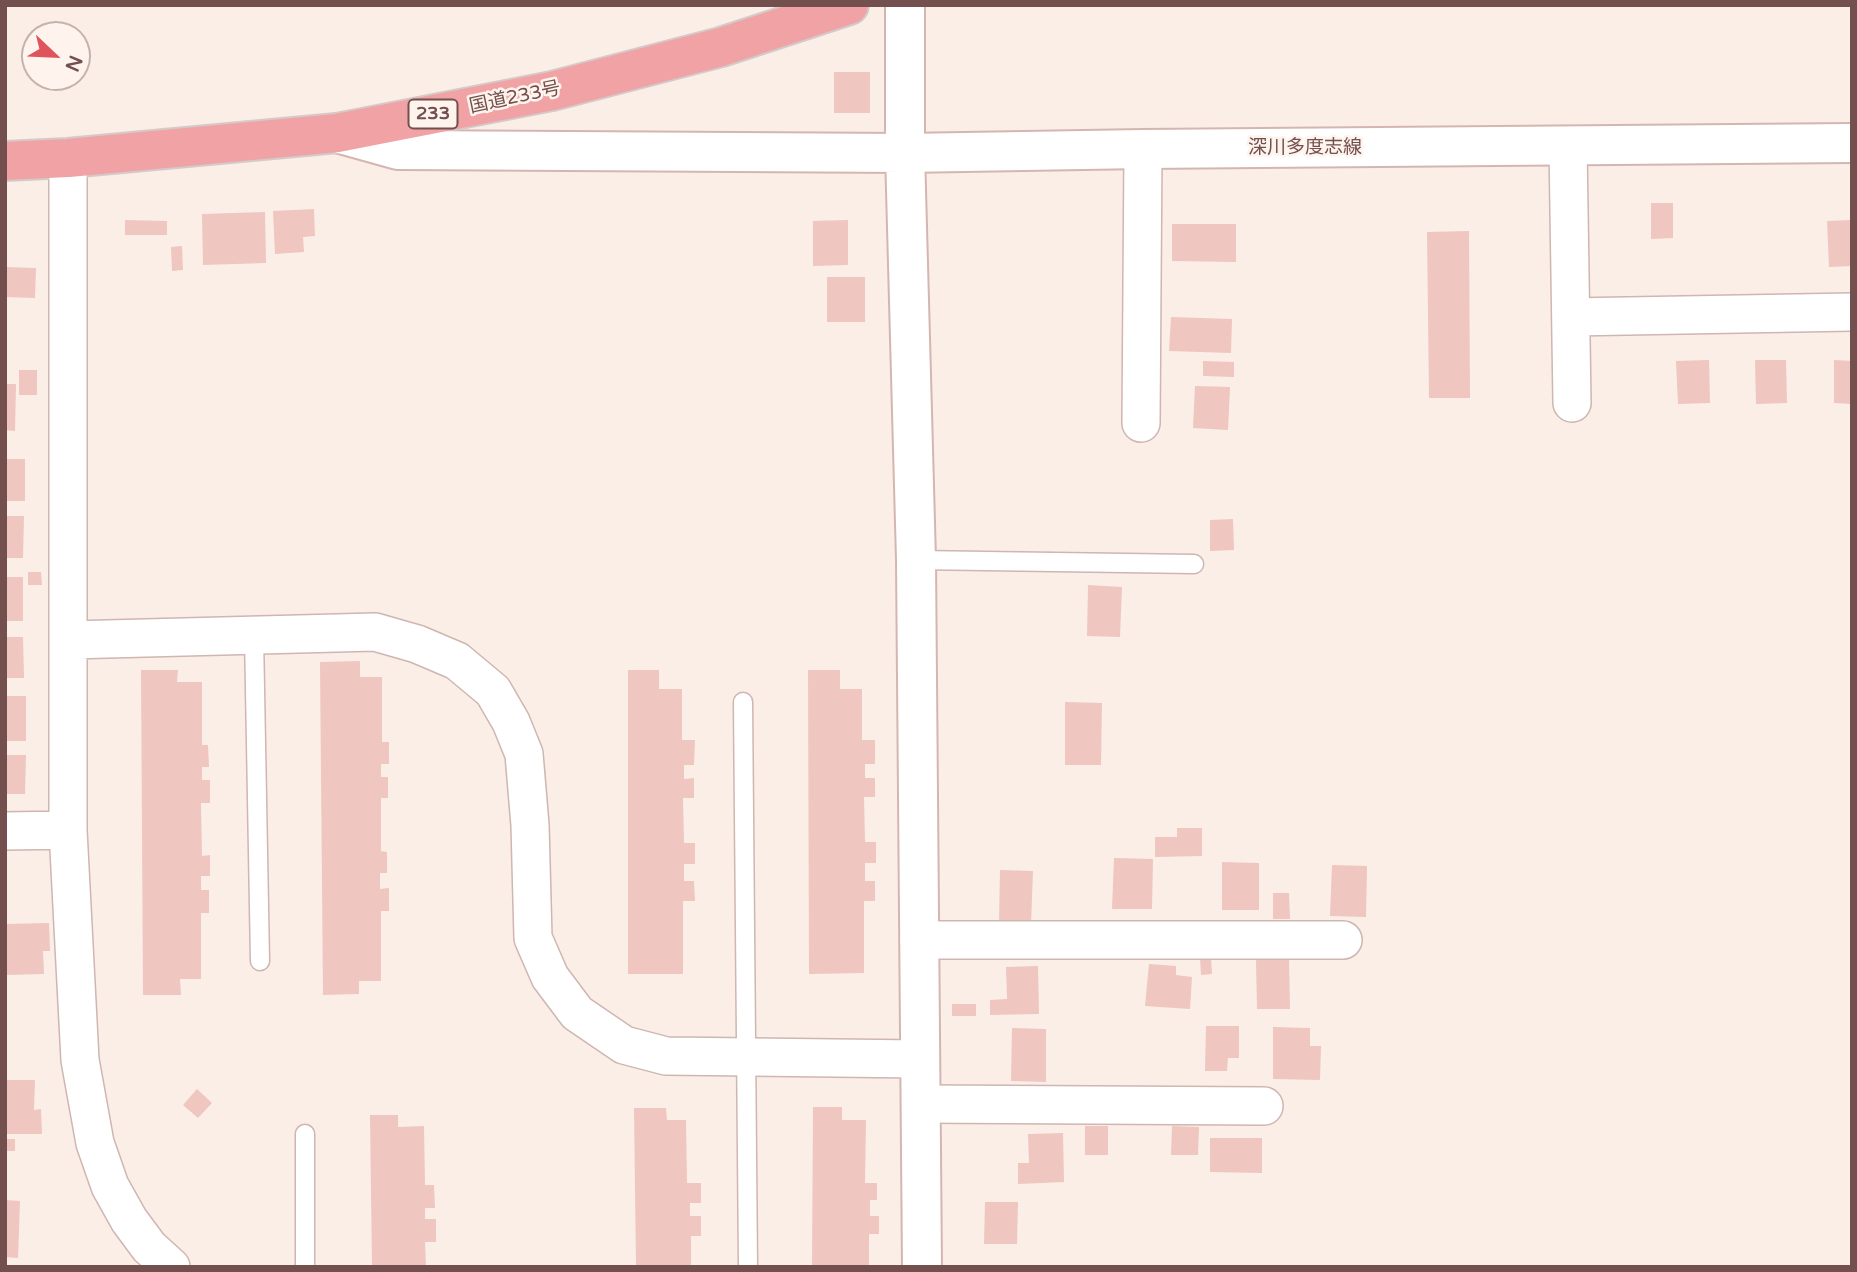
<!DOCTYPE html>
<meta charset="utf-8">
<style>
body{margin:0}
#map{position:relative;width:1857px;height:1272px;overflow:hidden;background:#fbeee7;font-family:"Varela Round",sans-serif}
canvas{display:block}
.frame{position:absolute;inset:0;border:7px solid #73504d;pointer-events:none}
.north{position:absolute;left:21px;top:21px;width:70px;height:70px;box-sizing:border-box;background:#fef3ed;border:2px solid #c6b2ad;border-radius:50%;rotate:113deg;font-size:19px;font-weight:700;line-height:28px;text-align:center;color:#73504d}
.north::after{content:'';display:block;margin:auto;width:24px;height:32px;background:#dd545c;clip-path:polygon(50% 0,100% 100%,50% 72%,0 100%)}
</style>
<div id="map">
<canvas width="1857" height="1272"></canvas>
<div class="frame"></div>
<div class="north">N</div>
</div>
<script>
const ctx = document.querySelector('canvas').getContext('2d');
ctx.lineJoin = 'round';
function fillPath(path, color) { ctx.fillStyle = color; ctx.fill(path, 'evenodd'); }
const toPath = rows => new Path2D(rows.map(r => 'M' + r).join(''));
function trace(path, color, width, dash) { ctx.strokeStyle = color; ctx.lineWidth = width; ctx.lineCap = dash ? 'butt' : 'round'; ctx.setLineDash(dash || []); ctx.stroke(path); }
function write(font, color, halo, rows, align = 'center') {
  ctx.font = font + ' "Varela Round","Noto Sans JP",sans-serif'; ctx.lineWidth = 5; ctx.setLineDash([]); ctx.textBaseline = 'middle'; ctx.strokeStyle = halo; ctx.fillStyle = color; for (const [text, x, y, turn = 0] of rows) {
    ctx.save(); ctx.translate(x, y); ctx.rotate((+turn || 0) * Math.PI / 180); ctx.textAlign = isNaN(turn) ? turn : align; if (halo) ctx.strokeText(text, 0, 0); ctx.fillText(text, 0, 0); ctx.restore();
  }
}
fillPath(toPath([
 [834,72,870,72,870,113,834,113],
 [1651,203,1673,203,1673,238,1651,239],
 [314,209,315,236,303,237,304,252,275,254,273,211],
 [265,212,266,263,203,265,202,214],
 [125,220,167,221,167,235,125,235],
 [848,220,848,265,813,266,813,221],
 [1852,220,1852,266,1829,267,1827,221],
 [1172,224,1236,224,1236,262,1172,261],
 [1469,231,1470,398,1429,398,1427,232],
 [182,246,183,270,172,271,171,247],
 [5,267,36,268,35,298,5,297],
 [827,277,865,277,865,322,827,322],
 [1171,317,1232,319,1231,353,1169,351],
 [1709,360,1710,403,1678,404,1676,361],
 [1755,360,1786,360,1787,403,1756,404],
 [1834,360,1852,361,1852,404,1834,403],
 [1203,361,1234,362,1234,377,1203,376],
 [19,370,37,370,37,395,19,395],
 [5,384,16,384,15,431,5,430],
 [1195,386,1230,387,1228,430,1193,428],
 [5,459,25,459,25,501,5,501],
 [5,516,24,516,23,558,5,558],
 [1233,519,1234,550,1210,551,1210,520],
 [28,572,41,572,42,585,28,585],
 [5,577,23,577,23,621,5,621],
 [1088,585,1122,587,1120,637,1087,636],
 [5,637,23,637,24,678,5,678],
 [360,661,360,677,382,677,382,742,389,742,389,764,381,764,381,777,388,777,388,798,381,798,381,851,387,852,387,873,380,873,380,889,389,888,389,911,381,911,381,981,359,981,359,994,323,995,320,662],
 [141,670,178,670,177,682,202,682,202,745,208,745,209,767,202,767,202,780,210,780,210,803,201,803,202,856,210,855,210,876,201,876,201,890,209,890,209,913,201,913,201,979,180,979,181,995,143,995],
 [628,670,659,670,659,689,682,689,682,740,695,740,694,765,684,765,684,779,694,778,694,798,683,798,684,843,695,843,695,864,684,864,684,881,694,881,695,901,683,901,683,974,628,974],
 [808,670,840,670,840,689,862,689,862,740,875,740,875,764,865,764,865,778,875,778,875,797,864,797,865,842,876,842,876,863,865,863,865,881,875,881,875,901,864,901,864,973,809,974],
 [5,696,26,696,26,741,5,741],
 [1065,702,1102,703,1101,765,1065,765],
 [5,755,26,755,25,794,5,794],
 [1177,828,1202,828,1202,856,1155,857,1155,837,1177,837],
 [1114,858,1153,859,1152,909,1112,909],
 [1222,862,1259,863,1259,910,1222,910],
 [1332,865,1367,866,1366,917,1330,916],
 [1000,870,1033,871,1031,924,999,923],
 [1273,893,1289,893,1290,919,1273,919],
 [49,923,50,951,43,951,44,974,5,975,5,924],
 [1211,956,1212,974,1201,975,1200,957],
 [1289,959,1290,1009,1257,1009,1256,960],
 [1149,964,1176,966,1176,975,1192,977,1190,1009,1145,1006],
 [1038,966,1039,1014,990,1015,990,1000,1007,999,1006,967],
 [952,1004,976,1004,976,1016,952,1016],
 [1206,1026,1239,1026,1239,1058,1228,1058,1227,1071,1205,1071],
 [1273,1027,1310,1028,1310,1046,1321,1046,1320,1080,1273,1079],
 [1012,1028,1046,1029,1046,1082,1011,1081],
 [5,1080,35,1080,34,1110,41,1109,42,1134,5,1134],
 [197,1089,212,1103,198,1118,183,1105],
 [813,1107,842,1107,842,1120,866,1120,865,1183,877,1183,877,1200,870,1200,870,1216,879,1216,879,1234,869,1234,869,1267,812,1267],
 [634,1108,666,1108,667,1120,686,1120,687,1183,701,1183,701,1203,690,1203,690,1216,701,1216,701,1236,691,1236,691,1267,636,1267],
 [370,1115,398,1115,398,1127,424,1126,425,1185,434,1185,435,1208,425,1208,425,1219,436,1219,436,1242,425,1242,426,1267,372,1267],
 [1085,1126,1108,1126,1108,1155,1085,1155],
 [1172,1126,1199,1127,1198,1155,1171,1155],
 [1063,1133,1064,1182,1018,1184,1018,1163,1029,1163,1028,1134],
 [1210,1138,1262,1138,1262,1173,1210,1172],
 [5,1139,15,1139,15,1151,5,1151],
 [5,1200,20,1201,18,1258,5,1257],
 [985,1202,1018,1202,1017,1244,984,1244]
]), '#efc6c0');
const lane = toPath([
 [916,560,1194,564],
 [254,635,260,961],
 [743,702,748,1267],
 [305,1267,305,1134]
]);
const street = toPath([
 [1568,146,1572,403],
 [68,158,68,830,80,1060,95,1143,110,1186,129,1220,149,1247,171,1267],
 [1571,317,1852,312],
 [1141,423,1143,149],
 [69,640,375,632,417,644,457,661,493,691,511,722,524,754,530,825,533,938,550,977,577,1013,624,1045,666,1056,920,1059],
 [5,831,68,830],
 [919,940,1343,940],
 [921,1104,1264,1106]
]);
const secondary = toPath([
 [905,5,905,153,916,560,922,1267],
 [337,133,398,150,905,153,1143,149,1852,143]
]);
const highway = toPath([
 [5,161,68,158,337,133,552,91,721,47,849,5]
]);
trace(lane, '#ceb6b1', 21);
trace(street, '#ceb6b1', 40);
trace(secondary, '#d4b6b0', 42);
trace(highway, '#d5caca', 42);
trace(lane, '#fff', 18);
trace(street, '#fff', 37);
trace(secondary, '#fff', 38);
trace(highway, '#f1a2a4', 38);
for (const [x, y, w] of [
 [433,114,49]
]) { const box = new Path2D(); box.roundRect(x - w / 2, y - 14.5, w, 29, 5); ctx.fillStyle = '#fef3ed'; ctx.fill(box); trace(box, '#73504d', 2); }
write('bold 18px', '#73504d', null, [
 ["233",433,114]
]);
write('19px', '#73504d', '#fef3ed', [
 ["国道233号",515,98,-12],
 ["深川多度志線",1305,148]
]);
</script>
